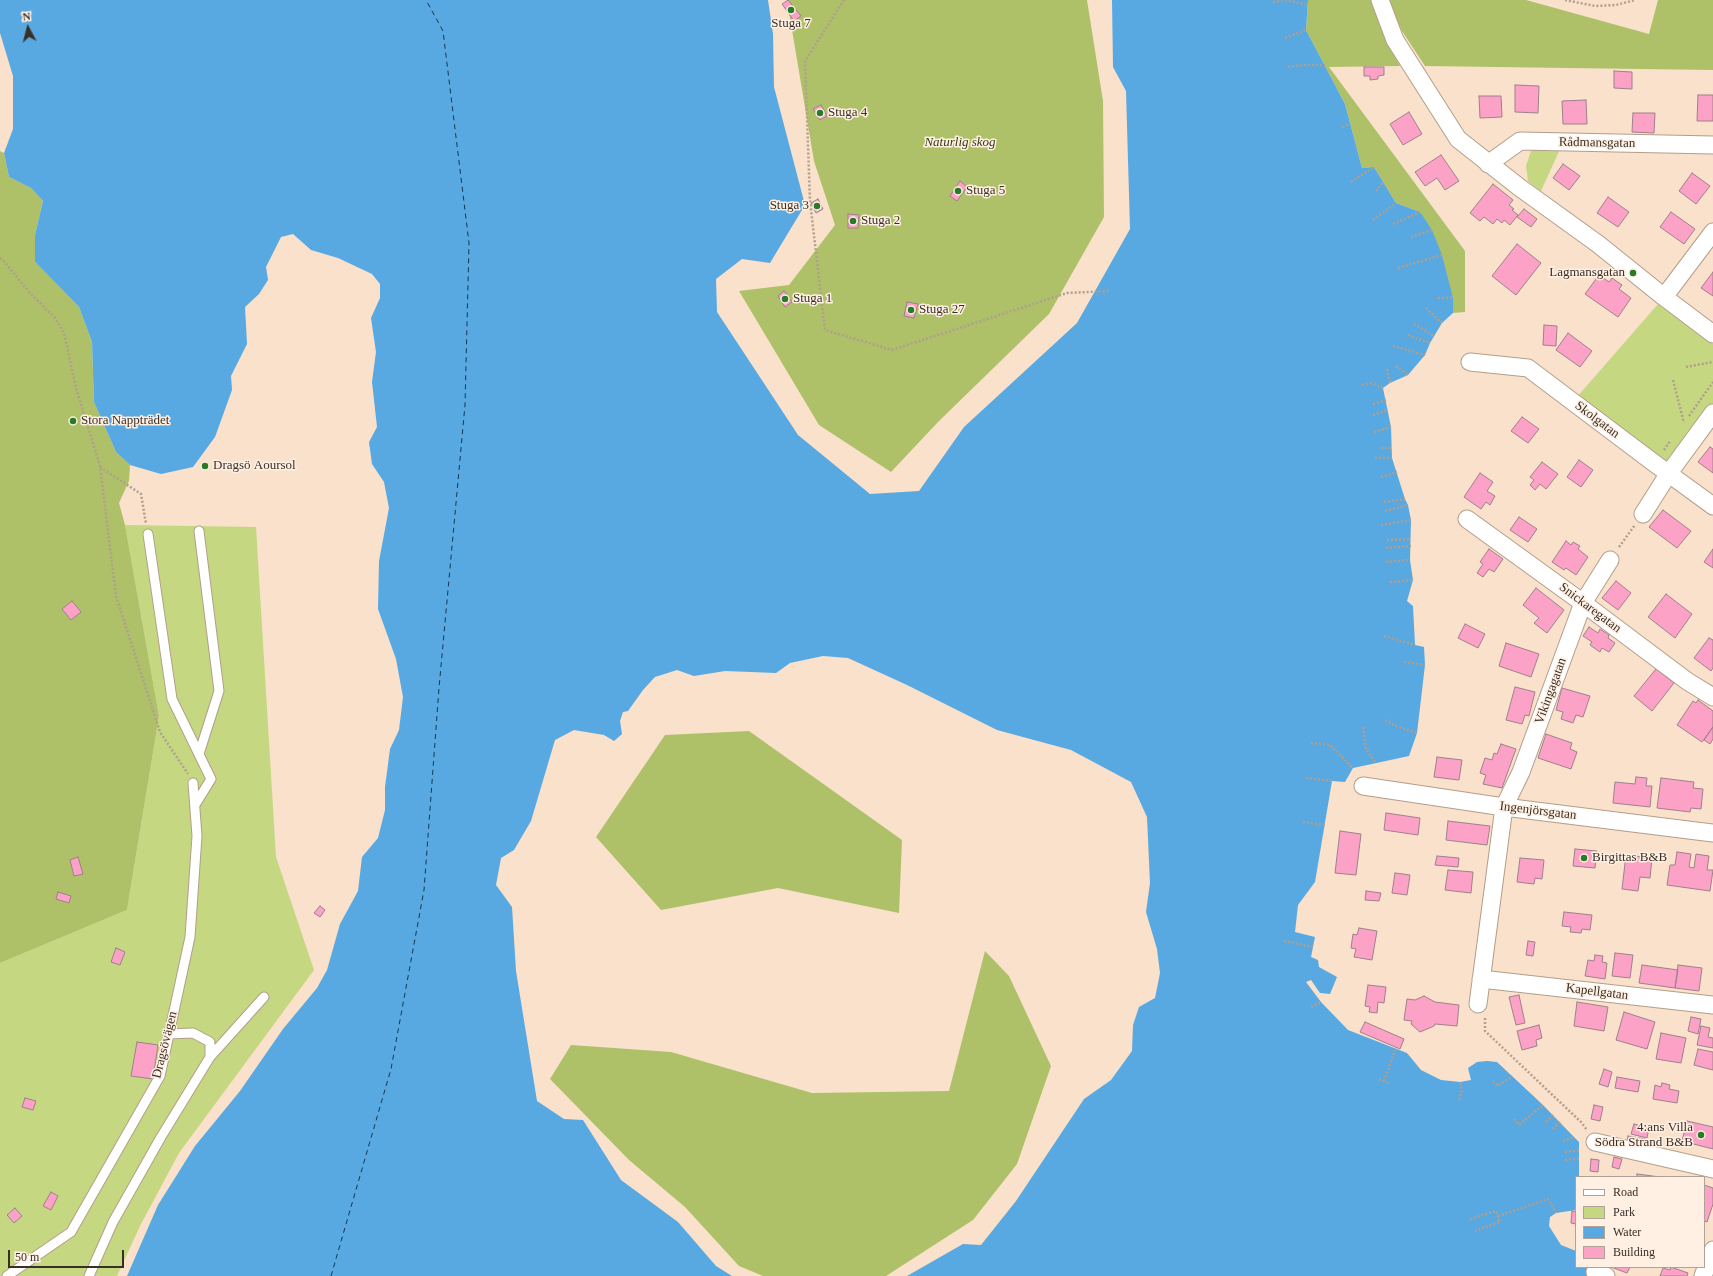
<!DOCTYPE html>
<meta charset="utf-8">
<style>
body{margin:0}
#map{position:relative;width:1713px;height:1276px;overflow:hidden;background:#f9e1cb;font-family:Georgia,serif}
canvas{display:block}
.legend{position:absolute;left:1575px;top:1176px;width:130px;height:92px;box-sizing:border-box;background:#fff0e3;border:1px solid #afa398;margin:0;padding:5px 7px;list-style:none;font-size:12px;color:#382f27}
.legend li{display:flex;align-items:center;gap:8px;height:20px}
.legend b{width:20px;border:1px solid #afa398}
.north{position:absolute;left:8px;top:8px;width:40px;height:40px;-webkit-text-stroke:3px #fff0e3;paint-order:stroke;rotate:353deg;font-size:11px;font-weight:700;line-height:16px;text-align:center;color:#382f27}
.north::after{content:'';display:block;margin:auto;width:14px;height:18px;background:#382f27;clip-path:polygon(50% 0,100% 100%,50% 72%,0 100%)}
.scale{position:absolute;left:8px;top:1250px;width:116px;height:18px;box-sizing:border-box;border:2px solid #382f27;border-top:0;padding-left:5px;font-size:12px;line-height:14px;white-space:nowrap;color:#382f27;-webkit-text-stroke:3px #fff0e3;paint-order:stroke}
</style>
<div id="map">
<canvas width="1713" height="1276"></canvas>
<ul class="legend">
<li><b style="height:5px;background:#fff"></b>Road</li>
<li><b style="height:11px;background:#c5d881"></b>Park</li>
<li><b style="height:11px;background:#58a8e2"></b>Water</li>
<li><b style="height:11px;background:#fda2c7"></b>Building</li>
</ul>
<div class="north">N</div>
<div class="scale">50 m</div>
</div>
<script>
const ctx = document.querySelector('canvas').getContext('2d');
ctx.lineJoin = 'round';
function fillPath(path, color) { ctx.fillStyle = color; ctx.fill(path, 'evenodd'); }
const toPath = rows => new Path2D(rows.map(r => 'M' + r).join(''));
function trace(path, color, width, dash) { ctx.strokeStyle = color; ctx.lineWidth = width; ctx.lineCap = dash ? 'butt' : 'round'; ctx.setLineDash(dash || []); ctx.stroke(path); }
function write(font, color, halo, rows, align = 'center') {
  ctx.font = font + ' Georgia,serif'; ctx.lineWidth = 3; ctx.setLineDash([]); ctx.textBaseline = 'middle'; ctx.strokeStyle = halo; ctx.fillStyle = color; for (const [text, x, y, turn = 0] of rows) {
    ctx.save(); ctx.translate(x, y); ctx.rotate((+turn || 0) * Math.PI / 180); ctx.textAlign = isNaN(turn) ? turn : align; if (halo) ctx.strokeText(text, 0, 0); ctx.fillText(text, 0, 0); ctx.restore();
  }
}
fillPath(toPath([
 [1544,146,1561,147,1541,191,1528,181,1526,166,1531,151],
 [1658,304,1713,344,1713,404,1669,465,1577,397],
 [125,525,256,527,276,857,314,970,179,1153,140,1226,117,1276,0,1276,0,963,127,910,159,716]
]), '#c5d881');
fillPath(toPath([
 [787,0,1087,0,1103,101,1104,217,1049,314,939,421,891,472,819,425,739,291,789,285,835,225,814,161],
 [1308,0,1371,0,1389,46,1400,66,1329,67,1465,251,1465,312,1453,313,1453,298,1420,212,1396,203,1374,167,1362,168,1345,104,1306,30],
 [1388,0,1526,0,1649,34,1658,0,1713,0,1713,70,1425,66,1402,31],
 [0,151,4,153,9,177,31,188,43,201,35,235,35,262,79,307,92,342,94,402,116,452,130,465,129,481,119,503,125,525,159,716,127,910,0,963],
 [749,731,902,840,899,913,778,888,661,910,596,837,665,735],
 [985,951,1009,976,1051,1066,1017,1164,973,1220,886,1276,763,1276,739,1266,685,1207,629,1160,550,1079,571,1045,671,1052,812,1093,949,1091]
]), '#aec168');
fillPath(toPath([
 [0,0,768,0,773,34,774,87,805,205,770,263,742,259,716,279,717,312,798,435,870,494,919,491,964,427,1077,323,1130,229,1126,91,1113,67,1112,0,1308,0,1306,30,1345,104,1362,168,1374,167,1396,203,1420,212,1432,230,1442,255,1453,298,1453,313,1442,323,1430,343,1425,355,1408,375,1390,383,1383,388,1391,427,1392,458,1405,499,1408,505,1411,520,1410,560,1413,580,1407,601,1413,606,1415,645,1424,647,1425,665,1417,733,1409,756,1353,768,1345,782,1332,781,1315,882,1298,905,1295,932,1315,937,1311,957,1318,960,1319,967,1337,977,1330,994,1320,993,1311,980,1306,982,1321,1002,1348,1030,1407,1053,1421,1070,1441,1080,1460,1082,1471,1080,1468,1068,1477,1062,1487,1061,1497,1062,1543,1105,1574,1137,1579,1142,1579,1176,1581,1177,1576,1177,1576,1210,1556,1213,1550,1217,1549,1226,1561,1245,1576,1251,1576,1267,1595,1267,1593,1276,907,1276,963,1244,981,1245,1016,1201,1084,1099,1111,1080,1132,1051,1133,1025,1139,1007,1155,998,1160,973,1157,949,1146,912,1150,883,1147,817,1131,782,1071,750,997,730,907,685,848,658,823,656,790,663,776,673,725,671,694,676,677,670,655,677,643,690,628,711,623,712,620,721,622,734,614,741,604,735,574,730,555,740,531,821,514,850,501,858,496,885,512,907,516,971,537,1101,564,1119,583,1120,621,1180,678,1222,716,1266,732,1276,127,1276,158,1205,195,1146,240,1091,283,1029,317,988,327,970,340,924,358,891,362,857,378,838,385,810,385,787,390,749,399,730,403,697,396,659,378,609,379,561,389,508,384,482,372,464,369,442,377,427,372,382,376,352,371,318,380,298,380,284,372,274,338,258,311,250,293,234,281,237,266,267,268,280,259,294,245,307,247,344,231,376,232,390,215,437,193,467,161,474,130,465,116,452,94,402,92,342,79,307,35,262,35,235,43,201,31,188,9,177,4,153,13,129,13,76,0,33]
]), '#58a8e2');
trace(toPath([
 [331,1276,391,1069,424,890,439,688,465,405,469,243,443,31,426,0]
]), '#163850', 1, [5, 4]);
const building = toPath([
 [788,0,801,16,794,21,782,4,788,0],
 [1364,67,1384,67,1384,75,1378,76,1378,79,1370,80,1370,76,1364,76,1364,67],
 [1614,71,1632,72,1632,89,1614,88,1614,71],
 [1515,85,1539,86,1538,113,1515,112,1515,85],
 [1698,95,1713,95,1713,121,1697,121,1698,95],
 [1479,96,1501,96,1502,117,1480,118,1479,96],
 [1586,100,1587,124,1563,124,1562,101,1586,100],
 [821,105,827,116,820,120,813,109,821,105],
 [1409,112,1422,134,1403,145,1390,124,1409,112],
 [1633,113,1655,113,1654,133,1632,132,1633,113],
 [1441,155,1459,181,1445,190,1437,178,1425,186,1415,172,1441,155],
 [1563,164,1580,176,1569,190,1553,178,1563,164],
 [1692,173,1710,186,1696,204,1679,191,1692,173],
 [960,181,967,187,957,201,950,196,960,181],
 [1493,184,1513,200,1509,205,1514,209,1512,210,1518,215,1510,225,1504,220,1502,223,1497,219,1493,224,1484,217,1480,221,1470,213,1493,184],
 [1608,197,1629,212,1618,227,1597,213,1608,197],
 [818,199,823,209,816,213,811,203,818,199],
 [1524,209,1537,219,1531,227,1517,217,1524,209],
 [1671,212,1695,229,1684,244,1660,227,1671,212],
 [848,214,859,215,858,228,848,228,848,214],
 [1517,244,1541,263,1516,295,1492,276,1517,244],
 [1713,272,1713,296,1701,288,1713,272],
 [1599,275,1609,282,1612,278,1622,285,1619,289,1631,298,1618,317,1585,294,1599,275],
 [784,291,792,302,785,307,778,296,784,291],
 [907,302,918,304,914,318,904,316,907,302],
 [1544,325,1557,326,1556,346,1543,345,1544,325],
 [1568,333,1592,351,1580,367,1556,350,1568,333],
 [1522,417,1539,429,1528,443,1511,431,1522,417],
 [1710,447,1713,449,1713,473,1698,462,1710,447],
 [1579,460,1593,470,1581,487,1567,477,1579,460],
 [1542,462,1558,474,1546,489,1540,484,1535,490,1530,485,1534,480,1530,477,1542,462],
 [1480,473,1493,482,1487,491,1495,496,1490,505,1486,502,1481,509,1464,497,1480,473],
 [1663,510,1691,531,1677,548,1649,527,1663,510],
 [1519,517,1537,529,1528,542,1510,530,1519,517],
 [1566,541,1571,545,1573,542,1580,546,1578,549,1588,557,1576,575,1566,568,1564,570,1552,562,1566,541],
 [1489,549,1503,559,1494,572,1489,569,1483,577,1477,573,1483,564,1480,562,1489,549],
 [1713,549,1713,568,1704,562,1713,549],
 [1616,581,1631,593,1618,610,1602,598,1616,581],
 [1536,588,1564,610,1547,633,1534,623,1539,618,1523,605,1536,588],
 [1666,594,1692,614,1675,638,1648,617,1666,594],
 [72,601,81,612,71,620,62,609,72,601],
 [1465,624,1485,634,1478,648,1458,638,1465,624],
 [1589,627,1598,633,1600,629,1609,635,1608,638,1615,643,1609,652,1602,648,1600,652,1590,645,1592,642,1583,636,1589,627],
 [1709,638,1713,640,1713,668,1711,671,1694,658,1709,638],
 [1506,643,1539,654,1531,677,1499,666,1506,643],
 [1656,669,1674,683,1652,711,1634,696,1656,669],
 [1515,687,1535,692,1529,716,1525,715,1522,724,1506,720,1515,687],
 [1562,688,1590,696,1583,717,1576,715,1573,723,1561,719,1563,712,1556,710,1562,688],
 [1698,700,1713,711,1713,727,1702,742,1677,725,1693,701,1696,703,1698,700],
 [1713,727,1713,739,1710,744,1704,740,1713,727],
 [1546,734,1572,743,1570,749,1577,752,1571,769,1538,758,1546,734],
 [1501,744,1516,749,1502,788,1483,784,1486,775,1480,773,1485,758,1492,760,1494,753,1497,754,1501,744],
 [1437,757,1462,760,1459,780,1434,777,1437,757],
 [1636,777,1647,778,1646,786,1652,786,1650,807,1613,803,1615,782,1635,784,1636,777],
 [1661,778,1694,782,1693,788,1703,789,1701,809,1691,808,1690,812,1657,808,1661,778],
 [1386,813,1420,818,1418,835,1384,830,1386,813],
 [1448,821,1490,826,1487,845,1446,840,1448,821],
 [1340,831,1361,834,1356,875,1335,873,1340,831],
 [1575,849,1597,851,1595,868,1573,866,1575,849],
 [1677,852,1691,854,1689,867,1694,868,1696,854,1709,856,1707,870,1713,870,1710,891,1667,885,1670,865,1675,865,1677,852],
 [1626,855,1652,858,1650,878,1640,877,1638,891,1622,889,1626,855],
 [1437,856,1459,858,1458,867,1435,865,1437,856],
 [78,857,83,874,74,876,70,860,78,857],
 [1520,858,1544,860,1542,879,1535,878,1534,884,1517,882,1520,858],
 [1448,870,1473,872,1471,893,1445,890,1448,870],
 [1395,873,1410,875,1407,895,1392,893,1395,873],
 [1366,891,1381,893,1379,901,1365,900,1366,891],
 [58,892,71,896,69,903,56,899,58,892],
 [320,906,325,910,320,917,314,913,320,906],
 [1564,912,1592,915,1590,930,1582,929,1581,933,1570,932,1571,927,1562,926,1564,912],
 [1359,928,1377,931,1372,960,1354,957,1356,949,1351,948,1353,934,1357,935,1359,928],
 [1528,941,1535,942,1533,956,1526,955,1528,941],
 [116,948,125,952,120,965,111,962,116,948],
 [1615,953,1633,955,1630,978,1612,976,1615,953],
 [1595,955,1603,956,1602,962,1607,963,1605,979,1585,976,1588,960,1594,961,1595,955],
 [1642,965,1678,970,1675,988,1639,983,1642,965],
 [1678,965,1702,968,1699,991,1675,988,1678,965],
 [1368,985,1386,987,1384,1003,1378,1002,1377,1013,1369,1012,1370,1007,1365,1006,1368,985],
 [1519,995,1525,1023,1516,1025,1509,997,1519,995],
 [1424,996,1435,1002,1459,1005,1457,1026,1435,1024,1434,1026,1420,1032,1411,1024,1412,1021,1404,1020,1407,999,1415,1000,1424,996],
 [1577,1002,1608,1007,1604,1031,1574,1026,1577,1002],
 [1624,1012,1655,1022,1647,1049,1616,1040,1624,1012],
 [1691,1017,1701,1019,1698,1034,1688,1031,1691,1017],
 [1365,1022,1404,1039,1400,1049,1360,1032,1365,1022],
 [1539,1025,1542,1038,1536,1040,1537,1046,1522,1050,1517,1031,1539,1025],
 [1701,1026,1710,1028,1708,1037,1713,1038,1713,1048,1697,1045,1701,1026],
 [1661,1033,1686,1038,1681,1063,1656,1059,1661,1033],
 [137,1042,158,1045,153,1079,131,1076,137,1042],
 [1698,1049,1713,1052,1713,1070,1694,1065,1698,1049],
 [1604,1069,1612,1072,1608,1087,1599,1084,1604,1069],
 [1617,1077,1640,1081,1638,1092,1615,1088,1617,1077],
 [1662,1083,1670,1085,1669,1089,1679,1091,1677,1103,1653,1099,1655,1085,1661,1087,1662,1083],
 [25,1098,36,1101,33,1110,22,1107,25,1098],
 [1594,1105,1603,1107,1600,1121,1591,1119,1594,1105],
 [1687,1121,1713,1127,1713,1149,1682,1141,1687,1121],
 [1634,1124,1649,1128,1647,1138,1631,1134,1634,1124],
 [1628,1136,1645,1139,1644,1145,1627,1142,1628,1136],
 [1614,1157,1622,1159,1619,1169,1612,1167,1614,1157],
 [1591,1159,1599,1160,1598,1172,1590,1171,1591,1159],
 [1637,1174,1660,1177,1637,1177,1637,1174],
 [1704,1185,1713,1188,1713,1204,1707,1222,1704,1221,1704,1185],
 [51,1192,58,1196,51,1210,43,1206,51,1192],
 [15,1208,22,1216,14,1223,7,1215,15,1208],
 [1572,1211,1576,1212,1576,1224,1571,1223,1572,1211],
 [1611,1267,1630,1267,1627,1273,1611,1267],
 [1671,1267,1688,1273,1687,1276,1660,1276,1663,1268,1670,1270,1671,1267]
]);
fillPath(building, '#fda2c7');
trace(building, '#9e808b', 1);
const service = toPath([
 [148,534,172,699,211,779,195,805],
 [199,754,219,691,199,531],
 [210,1057,264,997],
 [7,1276,71,1232,160,1076,190,937,197,836,193,783],
 [89,1276,113,1222,161,1137,210,1057,210,1042,193,1033,169,1034]
]);
const minor = toPath([
 [1380,0,1395,40,1458,139,1519,187,1598,244,1664,297,1713,334],
 [1488,164,1520,141,1713,145],
 [1664,297,1713,232],
 [1470,362,1528,368,1654,463,1713,506],
 [1643,514,1669,473,1713,413],
 [1467,519,1583,603,1687,681,1713,697],
 [1363,786,1504,807,1713,833],
 [1481,979,1713,1005],
 [1478,1004,1504,807,1521,772,1583,603,1610,560],
 [1595,1142,1713,1169],
 [1595,1272,1606,1276],
 [1703,1276,1713,1250]
]);
trace(service, '#b49e89', 11);
trace(minor, '#b49e89', 19);
trace(toPath([
 [844,0,805,61,810,201,825,330,892,350,1067,293,1109,291],
 [1565,0,1595,6,1616,5,1635,0],
 [1273,2,1286,0,1308,5],
 [1285,38,1306,30],
 [1288,67,1302,65,1325,65],
 [1342,127,1350,124],
 [1351,182,1374,167],
 [1376,191,1383,182],
 [1373,220,1396,203],
 [1393,224,1420,212],
 [1411,237,1432,230],
 [0,258,3,260,29,292,55,318,64,333,76,388,100,466,116,596,160,732,188,774],
 [1398,268,1442,255],
 [1438,298,1453,298],
 [1426,308,1442,323],
 [1414,324,1434,336],
 [1408,335,1430,343],
 [1393,346,1425,355],
 [1396,366,1408,375],
 [1686,367,1713,362],
 [1387,369,1390,383],
 [1673,380,1684,423],
 [1362,385,1372,383,1383,388],
 [1373,404,1386,400],
 [1373,415,1387,410],
 [1689,416,1713,382],
 [1374,432,1391,427],
 [1381,448,1391,448],
 [1664,450,1670,441],
 [1375,458,1392,458],
 [100,467,141,494,146,524],
 [1381,477,1397,472],
 [1384,502,1405,499],
 [1385,511,1408,505],
 [1381,525,1411,520],
 [1387,540,1410,539],
 [1619,547,1635,525],
 [1386,548,1411,546],
 [1386,562,1410,560],
 [1390,582,1413,580],
 [1384,636,1415,645],
 [1404,662,1425,665],
 [1385,720,1396,726,1417,733],
 [1363,727,1366,749,1375,762],
 [1311,743,1330,745,1353,768],
 [1306,778,1332,781],
 [1303,822,1325,825],
 [1284,941,1313,947],
 [1311,1007,1321,1002],
 [1485,1018,1485,1031,1581,1122,1587,1130],
 [1379,1079,1389,1083],
 [1384,1081,1395,1050],
 [1493,1081,1498,1086,1512,1076],
 [1459,1100,1462,1090,1460,1082],
 [1514,1119,1519,1125,1543,1105],
 [1546,1122,1553,1115],
 [1553,1129,1560,1122],
 [1563,1141,1574,1137],
 [1565,1152,1580,1150],
 [1565,1160,1580,1158],
 [1498,1216,1548,1199,1556,1213],
 [1470,1219,1496,1211,1500,1222,1475,1231]
]), '#b19f8e', 2.5, [2, 2]);
trace(service, '#fff', 9);
trace(minor, '#fff', 17);
for (const [x, y, r, color] of [
 [791,10,4,"#297b27"],
 [820,113,4,"#297b27"],
 [958,191,4,"#297b27"],
 [817,206,4,"#297b27"],
 [853,221,4,"#297b27"],
 [1633,273,4,"#297b27"],
 [785,299,4,"#297b27"],
 [911,310,4,"#297b27"],
 [73,421,4,"#297b27"],
 [205,466,4,"#297b27"],
 [1584,858,4,"#297b27"],
 [1701,1135,4,"#297b27"]
]) { const dot = new Path2D(); dot.arc(x, y, r, 0, 2 * Math.PI); ctx.fillStyle = color; ctx.fill(dot); trace(dot, '#fff0e3', 1.5); }
write('13px', '#382f27', '#fff0e3', [
 ["Stuga 7",791,24,"center"],
 ["Stuga 4",828,113],
 ["Stuga 5",966,191],
 ["Stuga 3",809,206,"right"],
 ["Stuga 2",861,221],
 ["Lagmansgatan",1625,273,"right"],
 ["Stuga 1",793,299],
 ["Stuga 27",919,310],
 ["Stora Nappträdet",81,421],
 ["Dragsö Aoursol",213,466],
 ["Birgittas B&B",1592,858],
 ["4:ans Villa",1693,1128,"right"],
 ["Södra Strand B&B",1693,1143,"right"]
], 'left');
write('italic 13px', '#323914', '#fff0e3', [
 ["Naturlig skog",960,143]
]);
write('13px', '#382f27', '#fff0e3', [
 ["Rådmansgatan",1597,143,1],
 ["Skolgatan",1597,420,37],
 ["Snickaregatan",1590,608,37],
 ["Vikingagatan",1551,691,-70],
 ["Ingenjörsgatan",1538,811,7],
 ["Kapellgatan",1597,992,7],
 ["Dragsövägen",165,1045,-76]
]);
</script>
